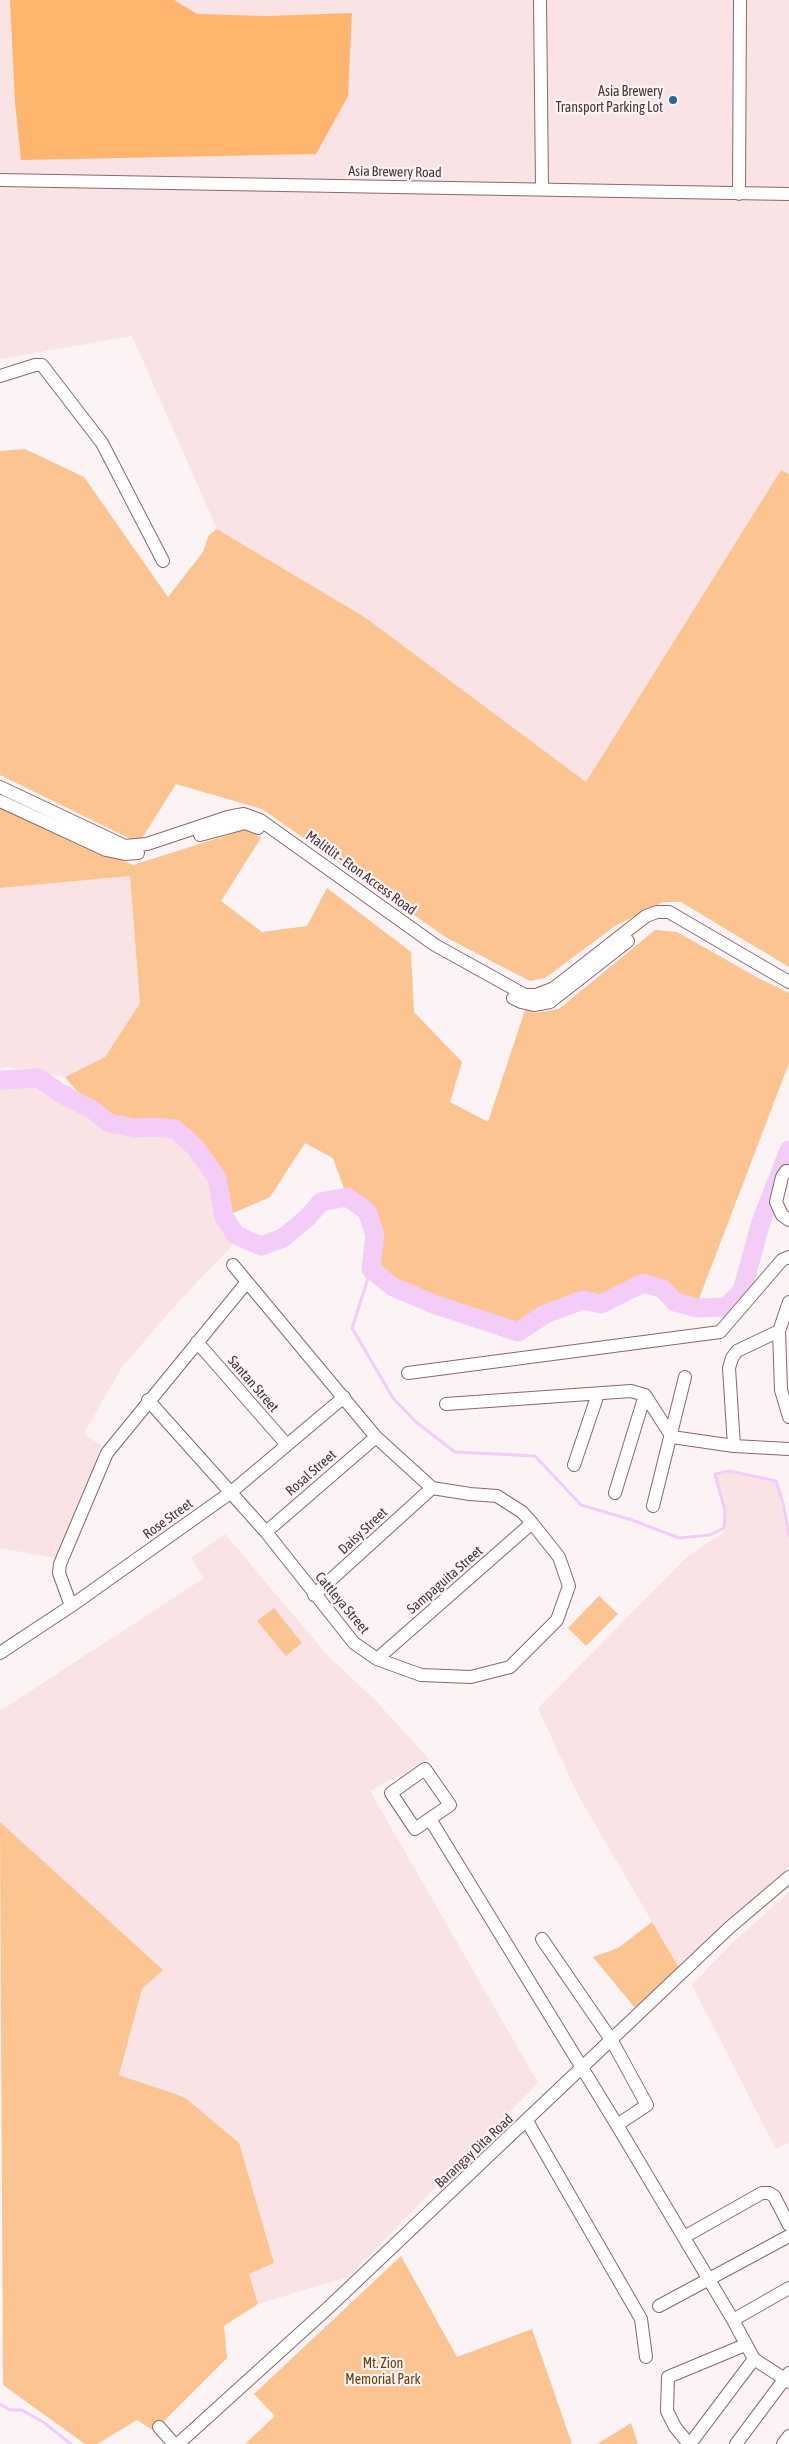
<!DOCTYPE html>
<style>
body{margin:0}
canvas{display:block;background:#fcf3f4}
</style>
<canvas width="789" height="2444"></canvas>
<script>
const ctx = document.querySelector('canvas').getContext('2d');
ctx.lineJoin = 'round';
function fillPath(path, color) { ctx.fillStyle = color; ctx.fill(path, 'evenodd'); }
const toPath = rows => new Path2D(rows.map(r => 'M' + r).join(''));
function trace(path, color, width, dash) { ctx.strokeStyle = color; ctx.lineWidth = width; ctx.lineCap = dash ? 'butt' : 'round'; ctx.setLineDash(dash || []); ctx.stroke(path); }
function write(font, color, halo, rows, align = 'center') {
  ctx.font = font + ' "Asap Condensed",sans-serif'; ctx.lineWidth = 4.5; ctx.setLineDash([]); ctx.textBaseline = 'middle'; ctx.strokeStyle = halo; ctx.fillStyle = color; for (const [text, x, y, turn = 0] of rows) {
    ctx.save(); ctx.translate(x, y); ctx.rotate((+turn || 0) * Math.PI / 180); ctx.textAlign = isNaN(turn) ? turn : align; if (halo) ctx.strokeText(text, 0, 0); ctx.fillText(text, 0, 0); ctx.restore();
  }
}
fillPath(toPath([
 [0,0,789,0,789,474,781,470,586,782,366,618,217,529,132,336,0,359],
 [130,876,140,1003,105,1057,65,1077,28,1070,6,1067,0,1068,0,888],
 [10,1078,39,1078,60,1093,93,1110,109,1123,135,1128,152,1127,175,1129,195,1147,217,1178,232,1246,178,1302,122,1367,84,1433,101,1446,60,1559,0,1548,0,1080],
 [730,1471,776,1481,789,1538,789,1867,679,1968,578,1795,538,1708,688,1556,724,1532,725,1511,715,1474],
 [225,1534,328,1656,376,1701,429,1759,370,1791,538,2083,348,2277,258,2304,249,2274,273,2264,184,2097,119,2075,142,1989,162,1970,0,1822,0,1711,204,1578,191,1558],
 [789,1892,789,2142,776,2149,692,1985,728,1947]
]), '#f9e3e5');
fillPath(toPath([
 [25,449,84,477,168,597,203,552,209,535,217,529,366,618,586,782,781,470,789,474,789,967,681,902,663,902,615,926,545,978,530,981,447,938,262,809,176,784,139,843,0,775,0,451],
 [0,808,133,865,247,829,261,838,221,901,262,932,307,926,327,888,411,952,414,1012,462,1062,450,1102,488,1122,525,1010,536,1013,559,1009,655,930,677,932,760,979,789,993,789,1063,697,1304,675,1302,663,1289,643,1283,601,1304,583,1300,545,1314,518,1332,436,1305,393,1287,371,1269,375,1235,367,1211,347,1197,333,1158,305,1143,270,1197,224,1217,217,1178,195,1147,175,1129,152,1127,135,1128,109,1123,93,1110,65,1077,105,1057,140,1003,130,876,0,888],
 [599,1596,618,1614,586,1646,568,1628],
 [274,1608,302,1643,286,1656,257,1621],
 [0,1822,163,1970,142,1989,119,2075,184,2097,239,2143,274,2263,249,2274,258,2304,224,2326,227,2358,154,2431,137,2420,97,2444,85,2444,3,2385],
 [652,1922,679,1968,635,2008,593,1957,618,1948],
 [401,2256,457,2357,532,2329,572,2444,245,2444,275,2416,254,2394],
 [631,2423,638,2444,597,2444]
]), '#fcc490');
fillPath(toPath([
 [10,0,174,0,197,14,267,16,352,13,348,96,316,154,21,160,15,102]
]), '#feb66f');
trace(toPath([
 [371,1269,352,1328,393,1398,417,1423,455,1452,535,1456,581,1505,632,1520,679,1538,710,1535,724,1528,725,1511,715,1474,730,1471,776,1481,783,1503,789,1536],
 [0,2404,10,2410,22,2410,43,2422,71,2444]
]), '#f3ccf8', 3);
trace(toPath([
 [0,1080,39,1078,60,1093,93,1110,109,1123,135,1128,152,1127,175,1129,195,1147,217,1178,224,1217,236,1235,261,1246,283,1238,308,1217,321,1202,347,1197,367,1211,375,1235,371,1269,393,1287,436,1305,518,1332,545,1314,583,1300,601,1304,643,1283,663,1289,675,1302,697,1308,726,1307,742,1291,761,1222,789,1150]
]), '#f3ccf8', 19);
const minor = toPath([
 [540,0,542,188],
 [0,180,789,194],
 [739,194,740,0],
 [0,376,35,365,42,365,102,443,163,561],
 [0,787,125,846,147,844,228,817,244,814,260,820,435,945,525,995,536,995,554,988,646,916,657,912,669,912,789,982],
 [0,801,106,850,125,854,138,853],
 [200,835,245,823,258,828],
 [513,998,521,1002,534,1005,550,1002,628,941],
 [789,1171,786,1171,782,1177,776,1202,782,1215,789,1220],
 [789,1302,779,1331,781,1390,789,1417],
 [197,1342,287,1445],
 [408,1373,720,1332,782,1260,789,1257],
 [148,1400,266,1532,354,1643,377,1659,421,1675,471,1677,510,1667,557,1620,569,1586,559,1557,532,1523,522,1512,497,1496,470,1494,432,1488,376,1437,233,1265],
 [446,1404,631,1391,645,1395,672,1437,734,1446,789,1449],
 [734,1446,729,1368,732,1358,737,1351,779,1331],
 [574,1465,598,1394],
 [615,1493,645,1395],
 [653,1506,685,1377],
 [266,1532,376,1437],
 [314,1595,432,1488],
 [71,1606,59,1573,60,1564,107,1453,247,1282],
 [0,1653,71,1606,230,1493,344,1397],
 [377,1659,532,1523],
 [425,1769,450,1805,415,1829,391,1793,425,1769],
 [430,1819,617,2125,733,2320,754,2359,789,2382],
 [542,1939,612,2041,647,2105,617,2125],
 [527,2121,641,2319,646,2357],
 [684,2237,762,2193,769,2193,774,2196,789,2225],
 [659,2306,789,2236],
 [733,2320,789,2288],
 [159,2427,174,2444],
 [178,2444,328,2308,730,1927,789,1877],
 [689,2444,675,2427,667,2411,668,2377,745,2345],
 [690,2444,754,2359],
 [736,2444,789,2373],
 [783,2444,789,2436]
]);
trace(minor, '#8d676a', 14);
trace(minor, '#fff', 12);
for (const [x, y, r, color] of [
 [673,100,5,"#24679d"]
]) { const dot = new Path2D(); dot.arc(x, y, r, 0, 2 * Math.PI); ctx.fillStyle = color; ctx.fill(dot); trace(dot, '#fcf3f4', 2); }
write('14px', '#483739', '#fcf3f4', [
 ["Asia Brewery",663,92],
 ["Transport Parking Lot",663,108]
], 'right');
write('14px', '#483739', '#fcf3f4', [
 ["Asia Brewery Road",395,172,1],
 ["Malitlit - Eton Access Road",361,873,36],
 ["Santan Street",253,1384,49],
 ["Rosal Street",311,1473,-41],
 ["Rose Street",168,1519,-36],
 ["Daisy Street",363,1531,-43],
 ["Sampaguita Street",445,1580,-41],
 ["Cattleya Street",342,1603,50],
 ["Barangay Dita Road",474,2151,-43]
]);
write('14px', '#6c3e03', '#fcf3f4', [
 ["Mt. Zion",383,2364],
 ["Memorial Park",383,2380]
]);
</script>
